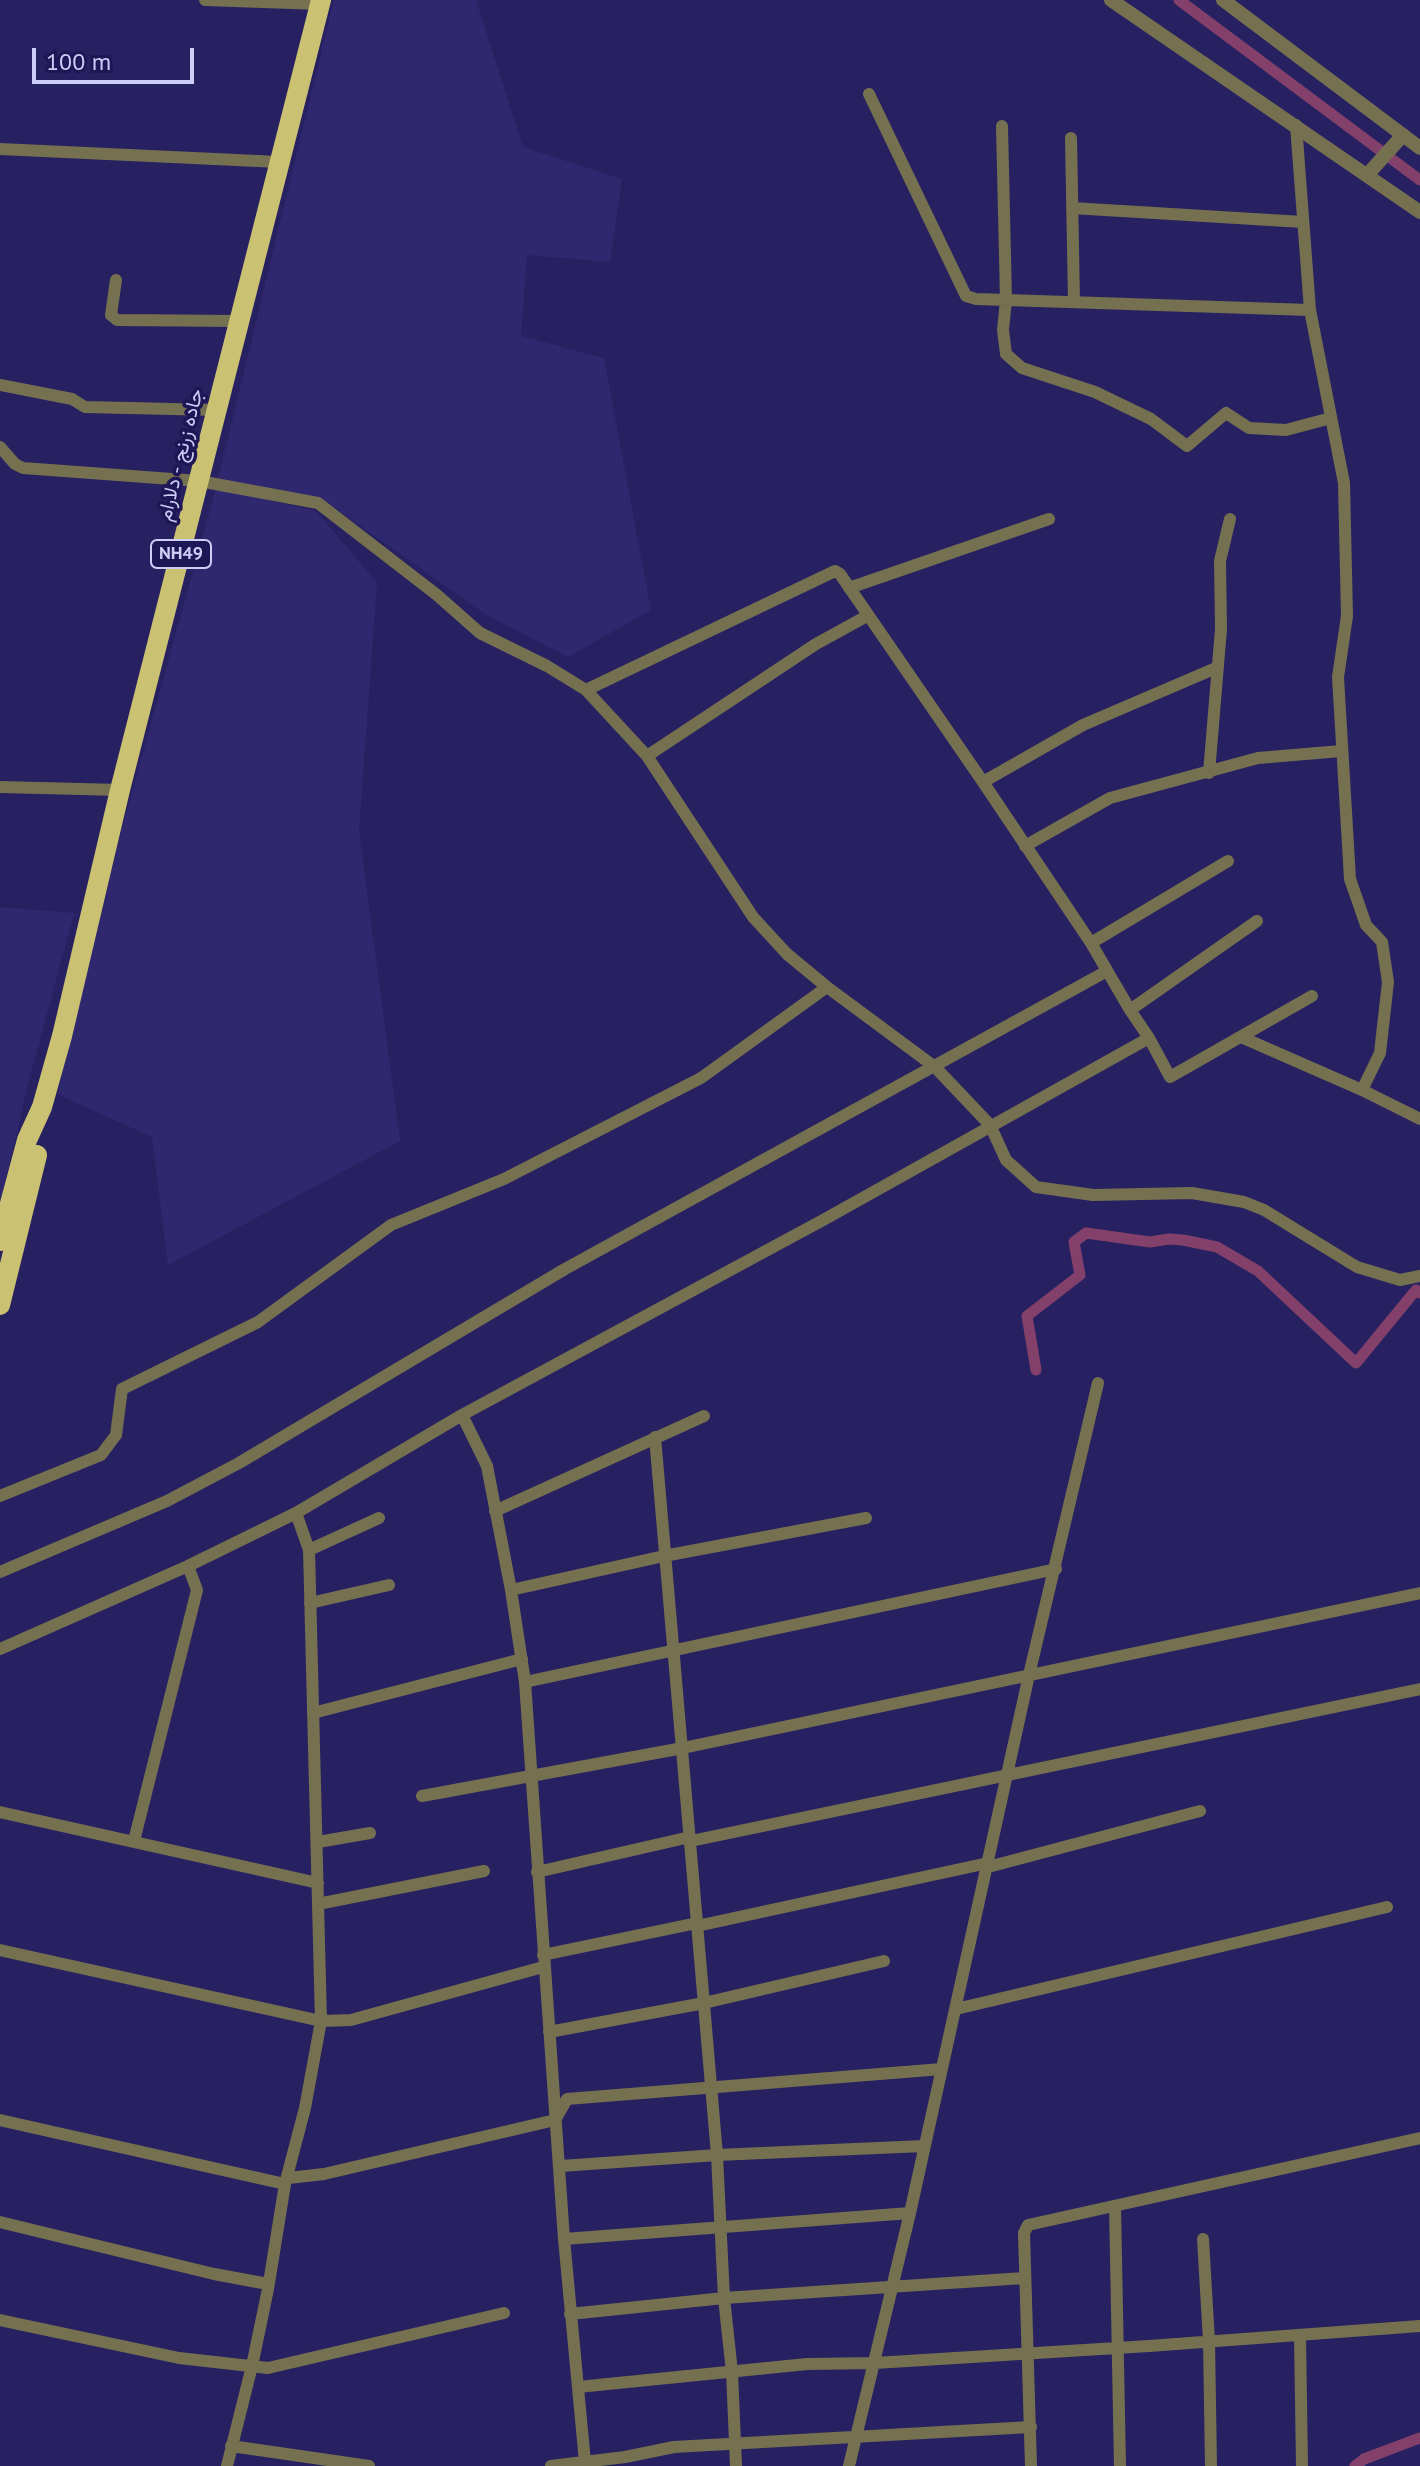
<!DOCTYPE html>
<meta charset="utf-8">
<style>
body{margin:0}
#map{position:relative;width:1420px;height:2466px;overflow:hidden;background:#282161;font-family:"PT Sans",sans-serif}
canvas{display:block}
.scale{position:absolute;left:32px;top:48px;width:162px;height:36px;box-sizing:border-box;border:4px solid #cccef6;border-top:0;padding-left:10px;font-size:24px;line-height:28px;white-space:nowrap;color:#cccef6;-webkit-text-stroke:6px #1f1656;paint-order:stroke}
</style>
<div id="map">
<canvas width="1420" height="2466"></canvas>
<div class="scale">100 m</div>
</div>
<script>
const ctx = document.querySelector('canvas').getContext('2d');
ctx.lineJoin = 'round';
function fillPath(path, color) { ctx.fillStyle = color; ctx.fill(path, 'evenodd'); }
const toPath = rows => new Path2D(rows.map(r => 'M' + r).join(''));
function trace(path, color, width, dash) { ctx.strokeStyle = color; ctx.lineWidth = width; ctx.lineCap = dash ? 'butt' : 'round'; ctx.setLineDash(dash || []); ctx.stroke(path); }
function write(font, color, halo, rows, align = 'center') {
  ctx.font = font + ' "PT Sans",Vazirmatn,sans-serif'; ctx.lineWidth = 7; ctx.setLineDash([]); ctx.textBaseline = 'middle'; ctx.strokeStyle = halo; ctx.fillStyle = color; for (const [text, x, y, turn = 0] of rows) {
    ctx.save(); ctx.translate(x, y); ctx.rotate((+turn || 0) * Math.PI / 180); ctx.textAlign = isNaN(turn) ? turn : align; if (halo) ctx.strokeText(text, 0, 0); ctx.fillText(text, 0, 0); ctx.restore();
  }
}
fillPath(toPath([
 [334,0,476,0,523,147,622,179,610,262,527,255,521,336,604,358,651,610,568,657,485,614,324,500,218,479],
 [216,488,316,511,377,583,359,830,400,1141,168,1265,152,1137,57,1094,120,836],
 [0,907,74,913,28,1084,0,1205]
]), '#30286f');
trace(toPath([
 [1179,0,1420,180],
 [1036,1370,1027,1316,1080,1275,1074,1242,1086,1233,1150,1242,1169,1239,1183,1240,1217,1247,1258,1271,1356,1363,1416,1290,1420,1293],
 [1355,2466,1364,2459,1420,2438]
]), '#82406b', 11);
trace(toPath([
 [205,0,320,4],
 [869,94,966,296,976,299,1310,310,1344,483,1347,616,1338,677,1350,879,1366,925,1382,942,1388,982,1380,1053,1362,1090],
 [1296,125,1310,310],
 [1002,126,1006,300,1003,330,1006,354,1022,368,1095,392,1151,419,1187,446,1226,413,1249,428,1286,430,1331,418],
 [1071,138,1074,302],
 [0,149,279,162],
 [1072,208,1303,222],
 [116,280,111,315,117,320,239,321],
 [0,385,72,399,85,407,217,410],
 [0,447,15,464,23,468,199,481,318,503,437,595,480,633,547,666,586,690,647,756,753,917,787,954,827,987,935,1067,990,1125,1006,1160,1036,1187,1093,1195,1192,1193,1244,1202,1264,1210,1357,1267,1400,1280,1420,1276],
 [849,588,1049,519],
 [586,690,835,571,840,574,983,782,1091,943,1130,1010],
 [647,756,816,644,867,616],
 [1209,773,1221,629,1220,561,1230,519],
 [983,782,1083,725,1216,668],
 [0,787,120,790],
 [1025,846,1110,798,1258,758,1341,751],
 [1091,943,1228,861],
 [1241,1037,1362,1090,1420,1119],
 [1149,1038,1170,1077,1312,996],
 [462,1415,487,1466,511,1590,525,1682,564,2239,585,2462],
 [655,1437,717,2155,724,2298,732,2372,736,2466],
 [0,1496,101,1455,116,1435,122,1389,258,1322,391,1225,504,1179,701,1078,827,987],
 [495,1511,704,1416],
 [309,1550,379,1518],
 [0,1572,167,1501,239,1463,565,1269,1107,971],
 [511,1590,664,1556,866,1518],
 [310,1603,389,1585],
 [0,1649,188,1566,296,1513,462,1415,825,1219,1149,1038,1130,1010,1257,921],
 [525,1682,1056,1569],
 [313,1713,522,1659],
 [422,1796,683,1748,1420,1593],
 [0,1812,318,1883],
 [134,1841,197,1590,188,1566],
 [691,1841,1420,1689],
 [318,1842,370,1833],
 [988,1867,1200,1811],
 [537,1872,690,1837],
 [318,1904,484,1871],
 [697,1926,988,1863],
 [0,1950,321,2021,351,2020,543,1967],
 [543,1955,697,1923],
 [956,2009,1387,1907],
 [549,2032,704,2003,884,1961],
 [0,2120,285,2184],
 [561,2166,717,2155,924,2146],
 [288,2178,324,2174,555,2120,567,2099,942,2069],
 [1115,2206,1120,2466],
 [0,2222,214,2274,268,2284],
 [564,2239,910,2213],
 [1203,2239,1209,2341,1211,2466],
 [570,2314,724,2298,1024,2278],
 [0,2320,179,2358,268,2368,504,2313],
 [1300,2335,1302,2466],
 [578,2387,807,2364,875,2363,1149,2346,1420,2326],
 [231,2446,369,2466],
 [227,2466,252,2366,268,2289,285,2184,305,2108,321,2021,309,1550,296,1513],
 [551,2466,625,2457,674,2447,1031,2427],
 [849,2466,910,2213,1029,1675,1098,1383],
 [1031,2466,1024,2233,1028,2225,1420,2138]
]), '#757150', 12);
trace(toPath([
 [1111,0,1420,212],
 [1223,0,1420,148],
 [1368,174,1403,135]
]), '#757150', 14);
trace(toPath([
 [0,1241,27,1140,42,1107,62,1036,120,790,321,0],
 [0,1305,37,1155]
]), '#cac172', 20);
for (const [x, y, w] of [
 [181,554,60]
]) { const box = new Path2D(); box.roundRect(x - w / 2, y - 14, w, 28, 6); ctx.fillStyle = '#1f1656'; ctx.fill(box); trace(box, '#cccef6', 2); }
write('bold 18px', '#cccef6', null, [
 ["NH49",181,554]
]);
write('20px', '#cccef6', '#1f1656', [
 ["جاده زرنج - دلارام",181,455,-76]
]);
</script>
